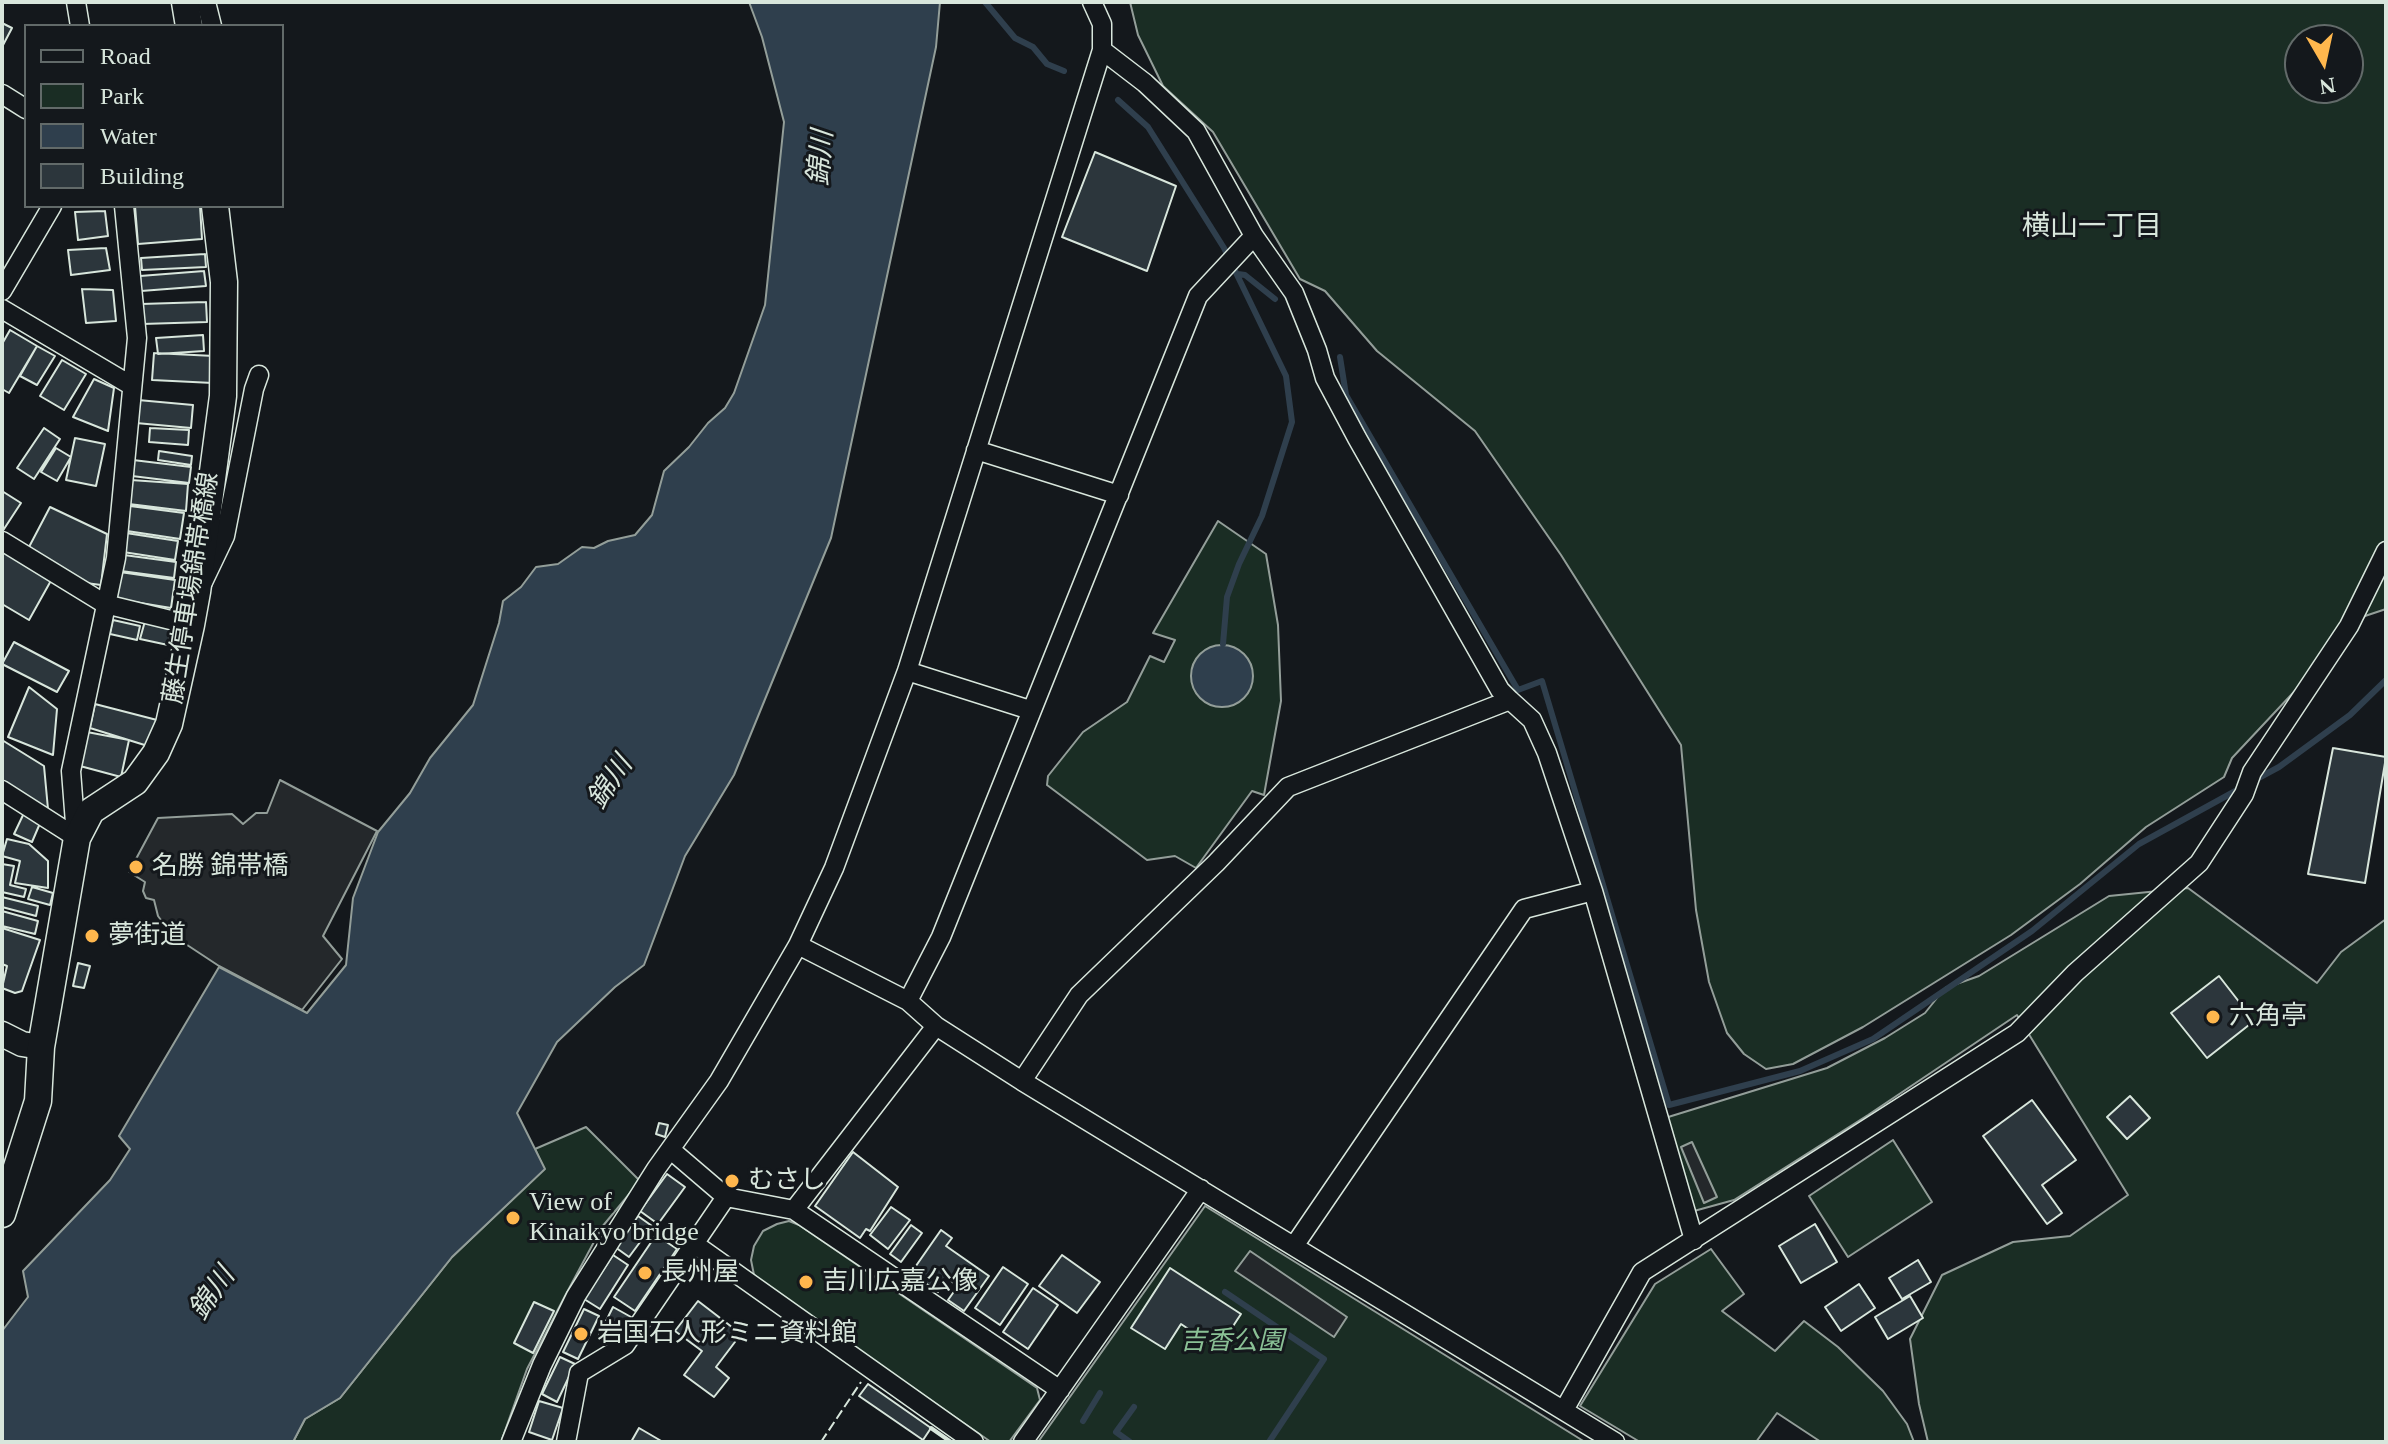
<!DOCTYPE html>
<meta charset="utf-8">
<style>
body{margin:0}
#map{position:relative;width:2388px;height:1444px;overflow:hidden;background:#14181c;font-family:"Times New Roman",serif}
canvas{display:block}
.frame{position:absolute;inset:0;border:4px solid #d8e6dc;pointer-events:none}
.legend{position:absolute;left:24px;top:24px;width:260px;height:184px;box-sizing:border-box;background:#14181c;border:2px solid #626a69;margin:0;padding:10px 14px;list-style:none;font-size:24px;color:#d8e6dc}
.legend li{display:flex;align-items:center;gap:16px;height:40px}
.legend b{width:40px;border:2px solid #626a69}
.north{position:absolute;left:2284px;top:24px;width:80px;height:80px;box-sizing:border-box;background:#14181c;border:2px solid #626a69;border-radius:50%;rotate:171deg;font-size:22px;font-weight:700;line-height:32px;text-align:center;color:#d8e6dc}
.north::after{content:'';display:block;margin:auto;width:28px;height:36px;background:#ffb74d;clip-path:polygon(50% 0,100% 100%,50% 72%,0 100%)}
</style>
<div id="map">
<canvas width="2388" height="1444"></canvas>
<div class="frame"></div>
<ul class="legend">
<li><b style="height:10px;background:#14181c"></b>Road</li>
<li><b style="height:22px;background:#1a2d24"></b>Park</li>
<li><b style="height:22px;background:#2f3f4d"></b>Water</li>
<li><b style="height:22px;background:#2c363c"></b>Building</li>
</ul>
<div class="north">N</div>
</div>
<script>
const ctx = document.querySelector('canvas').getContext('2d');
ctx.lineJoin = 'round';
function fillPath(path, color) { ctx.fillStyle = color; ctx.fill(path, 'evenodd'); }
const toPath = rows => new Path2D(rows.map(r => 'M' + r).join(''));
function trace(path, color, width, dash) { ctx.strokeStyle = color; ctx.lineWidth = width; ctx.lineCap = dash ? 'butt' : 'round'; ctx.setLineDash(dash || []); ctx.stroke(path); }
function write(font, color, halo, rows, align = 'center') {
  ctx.font = font + ' "Times New Roman","Noto Sans JP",serif'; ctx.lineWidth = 6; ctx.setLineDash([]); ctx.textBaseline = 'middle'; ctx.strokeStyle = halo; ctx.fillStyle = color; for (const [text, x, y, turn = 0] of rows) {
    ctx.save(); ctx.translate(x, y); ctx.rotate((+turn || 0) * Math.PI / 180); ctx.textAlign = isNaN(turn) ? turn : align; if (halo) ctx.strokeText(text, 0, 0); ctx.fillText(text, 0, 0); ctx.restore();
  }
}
const green = toPath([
 [1130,2,2386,2,2386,609,2365,616,2232,758,2224,777,2146,827,2080,884,2011,935,1863,1027,1793,1064,1766,1069,1744,1054,1727,1033,1709,982,1696,910,1681,745,1561,555,1475,431,1377,351,1325,291,1300,279,1213,132,1163,86,1138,35,1130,2],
 [2300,40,2348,40,2348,88,2300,88,2300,40],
 [1218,521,1266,554,1278,625,1281,701,1264,795,1252,791,1196,868,1175,856,1147,860,1047,785,1048,776,1083,732,1127,702,1150,656,1164,662,1175,640,1153,633,1218,521],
 [2188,888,2317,983,2341,952,2386,919,2386,1442,1928,1442,1919,1404,1910,1339,1942,1275,2013,1242,2070,1236,2128,1195,2017,1015,1868,1115,1734,1200,1694,1211,1665,1118,1827,1068,1885,1038,1925,1013,1945,988,1979,976,2109,896,2188,888],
 [586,1127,640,1181,602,1227,565,1296,527,1369,501,1442,293,1442,305,1419,340,1398,452,1257,544,1169,535,1149,586,1127],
 [1893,1140,1932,1202,1848,1257,1809,1196,1893,1140],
 [1205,1206,1585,1442,1038,1442,1205,1206],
 [789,1221,799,1225,1037,1388,1040,1400,1009,1442,991,1442,763,1284,754,1275,751,1260,754,1246,763,1231,777,1224,789,1221],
 [1711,1249,1744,1294,1722,1311,1775,1351,1804,1321,1838,1347,1883,1391,1907,1424,1914,1442,1821,1442,1777,1413,1756,1442,1640,1442,1580,1406,1655,1284,1711,1249]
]);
fillPath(green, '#1a2d24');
trace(green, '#939e99', 2);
const parking = toPath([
 [280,780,377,831,323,936,342,959,302,1010,219,966,172,935,158,916,154,900,146,898,143,891,145,882,129,872,158,818,232,814,243,824,256,813,267,813,280,780],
 [1692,1142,1717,1197,1704,1203,1681,1147,1692,1142],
 [1250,1251,1347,1317,1334,1337,1235,1271,1250,1251]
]);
fillPath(parking, '#24282b');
trace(parking, '#939e99', 2);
const water = toPath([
 [749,2,940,2,936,47,831,538,734,775,685,856,644,965,615,987,557,1042,517,1113,545,1169,452,1257,340,1398,305,1419,293,1442,2,1442,2,1331,28,1297,23,1271,110,1180,130,1149,119,1136,219,967,307,1013,346,965,353,898,378,832,410,793,430,758,473,705,499,623,503,601,521,587,536,567,558,564,582,547,594,548,608,541,635,535,652,515,664,471,689,447,708,423,725,408,734,393,765,305,784,122,762,37,749,2],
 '1191 676a31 31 0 1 1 62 0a31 31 0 1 1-62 0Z'
]);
fillPath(water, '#2f3f4d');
trace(water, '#939e99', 2);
trace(toPath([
 [985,2,1015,38,1033,47,1047,64,1064,71],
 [1118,100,1148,127,1224,248,1286,376,1292,422,1262,516,1239,564,1227,597,1223,644],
 [1238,274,1245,275,1275,299],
 [1340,357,1346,395,1518,690,1542,681,1669,1105,1800,1071,1873,1039,2032,931,2139,844,2239,789],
 [2253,781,2279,767,2350,715,2386,680],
 [1225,1292,1324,1359,1269,1442],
 [1083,1421,1100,1393],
 [1130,1442,1116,1432,1134,1407]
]), '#2f3f4d', 6);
const building = toPath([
 [2,23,12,28,2,47,2,23],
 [1095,152,1176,186,1147,271,1062,237,1095,152],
 [135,206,200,206,202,239,138,244,135,206],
 [105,211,108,236,78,240,75,212,105,211],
 [106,248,110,270,71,275,68,250,106,248],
 [205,254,206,267,142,270,141,258,205,254],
 [204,271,206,286,141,291,140,276,204,271],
 [82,289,113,290,116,321,86,323,82,289],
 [206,302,207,322,142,324,141,304,206,302],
 [10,330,37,346,9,393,2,389,2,344,10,330],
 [203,335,204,351,158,354,156,338,203,335],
 [37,346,55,356,37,385,20,376,37,346],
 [154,353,214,356,213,383,152,380,154,353],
 [62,360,86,374,64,410,40,396,62,360],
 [94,379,114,388,108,431,73,417,94,379],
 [138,400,193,405,191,428,136,423,138,400],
 [44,428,60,439,34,479,17,468,44,428],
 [150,428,189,430,188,445,149,442,150,428],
 [75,438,105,444,96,486,66,480,75,438],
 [56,448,71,457,57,481,41,472,56,448],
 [159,451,192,456,191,465,158,460,159,451],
 [133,460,191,467,189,483,132,476,133,460],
 [131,480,188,484,186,511,129,504,131,480],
 [2,491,21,503,2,532,2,491],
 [130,506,184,513,180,539,127,531,130,506],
 [50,507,107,534,101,585,86,583,29,547,50,507],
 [126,533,178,541,175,560,123,552,126,533],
 [2,549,53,577,29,620,2,604,2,549],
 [124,555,176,562,174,578,121,571,124,555],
 [120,572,175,580,171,608,116,599,120,572],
 [113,620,140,626,137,640,110,634,113,620],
 [145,621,172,627,168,645,140,639,145,621],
 [14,642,69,671,57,692,2,664,14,642],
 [29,687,57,709,53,755,8,737,29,687],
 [95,704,157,720,151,747,90,728,95,704],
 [87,732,129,740,121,777,80,766,87,732],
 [2,740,44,766,48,809,2,781,2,740],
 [2333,748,2386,757,2365,883,2308,874,2333,748],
 [24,813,41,821,32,842,14,834,24,813],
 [7,839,29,844,48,861,48,888,15,883,20,861,2,856,7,839],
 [2,864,14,866,10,885,26,889,24,897,2,892,2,864],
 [32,887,53,893,50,905,28,899,32,887],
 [2,897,38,906,36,916,2,907,2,897],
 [2,911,38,921,35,934,2,926,2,911],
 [2,928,40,940,22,991,15,993,2,988,7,966,2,964,2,928],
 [78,963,90,966,84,988,73,986,78,963],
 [2219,976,2254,1021,2207,1058,2171,1013,2219,976],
 [2130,1096,2150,1118,2127,1139,2107,1117,2130,1096],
 [2032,1100,2076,1160,2042,1185,2062,1213,2047,1224,1983,1136,2032,1100],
 [659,1123,668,1125,665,1137,656,1134,659,1123],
 [853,1152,898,1187,870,1231,866,1229,860,1238,815,1206,853,1152],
 [667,1174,685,1187,658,1224,640,1211,667,1174],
 [891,1207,910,1220,888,1249,870,1235,891,1207],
 [638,1216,652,1226,629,1257,615,1247,638,1216],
 [1815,1224,1837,1262,1801,1283,1779,1246,1815,1224],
 [911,1225,922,1233,901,1262,890,1254,911,1225],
 [941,1230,952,1238,946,1246,989,1276,964,1311,948,1300,958,1286,947,1278,938,1292,911,1273,941,1230],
 [656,1235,677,1249,635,1311,614,1297,656,1235],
 [613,1255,628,1265,600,1309,584,1299,613,1255],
 [1062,1255,1100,1282,1077,1313,1039,1286,1062,1255],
 [1918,1260,1931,1282,1902,1299,1889,1278,1918,1260],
 [1003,1267,1028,1284,1000,1325,975,1308,1003,1267],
 [1170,1268,1241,1314,1218,1349,1181,1324,1165,1349,1131,1328,1170,1268],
 [1859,1284,1875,1308,1841,1331,1825,1307,1859,1284],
 [1033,1288,1058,1305,1028,1349,1003,1332,1033,1288],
 [1910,1296,1923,1318,1888,1339,1875,1317,1910,1296],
 [698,1301,741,1334,716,1367,729,1378,714,1397,684,1375,702,1351,675,1331,698,1301],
 [534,1302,554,1311,533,1353,514,1343,534,1302],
 [613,1307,631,1317,623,1334,616,1331,609,1344,597,1339,613,1307],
 [584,1309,599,1316,578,1359,563,1352,584,1309],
 [560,1357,575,1364,557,1402,542,1394,560,1357],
 [868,1384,931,1428,923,1440,859,1396,868,1384],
 [539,1401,563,1408,552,1440,529,1432,539,1401],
 [639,1428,663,1442,631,1442,639,1428]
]);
fillPath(building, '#2c363c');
trace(building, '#d8e6dc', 2);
const minor = toPath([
 [76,2,80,26],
 [206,2,212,26],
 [1102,50,1145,83,1196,131,1254,236,1294,293,1317,350,1325,378,1357,438,1500,690,1510,700],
 [2,94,26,109],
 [2,291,52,206],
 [2,309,132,386],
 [976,450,1119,495],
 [2,541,105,604,191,625],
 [203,582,225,536,254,389,259,375],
 [907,671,1030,710],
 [2,790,77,838],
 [76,836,71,771,116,558,137,338,124,206],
 [798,945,908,1001,936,1026,1022,1081,1615,1442],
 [908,1001,941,937,1198,296,1254,236],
 [1022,1081,1079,995,1216,863,1288,787,1510,700,1532,720,1547,753,1593,891,1694,1240],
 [671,1150,726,1197,794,1210,1060,1390],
 [794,1210,936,1026],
 [696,1245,974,1442],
 [1294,1246,1524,909,1593,891],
 [1564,1410,1642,1272,2017,1033,2075,973,2199,863,2244,794,2252,772,2349,626,2386,551],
 [511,1442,542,1365,576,1296,656,1169,719,1081,798,945,834,868,907,671,1102,50,1102,24,1092,2],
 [566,1442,579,1373,625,1345,726,1197],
 [1023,1442,1201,1189]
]);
const tertiary = toPath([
 [2,1034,22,1044,41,1047]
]);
const secondary = toPath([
 [185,2,189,26],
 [2,1214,38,1101,41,1047,77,838,91,811,135,782,156,753,169,724,191,625,197,592,223,396,224,282,215,206]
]);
trace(minor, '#d8e6dc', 21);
trace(tertiary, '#d8e6dc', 27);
trace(secondary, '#d8e6dc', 29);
trace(minor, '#14181c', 18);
trace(tertiary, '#14181c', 24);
trace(secondary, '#14181c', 26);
trace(toPath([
 [821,1442,861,1382]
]), '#d8e6dc', 2, [10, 4]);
trace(toPath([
 [931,1428,951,1442]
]), '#d8e6dc', 4);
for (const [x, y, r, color] of [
 [136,867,8,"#ffb74d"],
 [92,936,8,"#ffb74d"],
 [2213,1017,8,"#ffb74d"],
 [732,1181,8,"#ffb74d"],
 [513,1218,8,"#ffb74d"],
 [645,1273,8,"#ffb74d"],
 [806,1282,8,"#ffb74d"],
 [581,1334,8,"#ffb74d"]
]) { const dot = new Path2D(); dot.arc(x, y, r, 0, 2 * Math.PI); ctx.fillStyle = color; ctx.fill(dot); trace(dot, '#14181c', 3); }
write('26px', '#d8e6dc', '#14181c', [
 ["藤生停車場錦帯橋線",192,588,-81]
]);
write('26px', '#d8e6dc', '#14181c', [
 ["名勝 錦帯橋",152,867],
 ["夢街道",108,936],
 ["六角亭",2229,1017],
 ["むさし",748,1181],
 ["View of",529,1203],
 ["Kinaikyo bridge",529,1233],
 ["長州屋",661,1273],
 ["吉川広嘉公像",822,1282],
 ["岩国石人形ミニ資料館",597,1334]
], 'left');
write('italic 26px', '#8ac095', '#14181c', [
 ["吉香公園",1232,1342]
]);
write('italic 28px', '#d8e6dc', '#14181c', [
 ["錦川",822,158,-85],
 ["錦川",611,783,-56],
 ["錦川",213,1294,-55]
]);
write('28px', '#d8e6dc', '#14181c', [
 ["横山一丁目",2092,228]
]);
</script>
